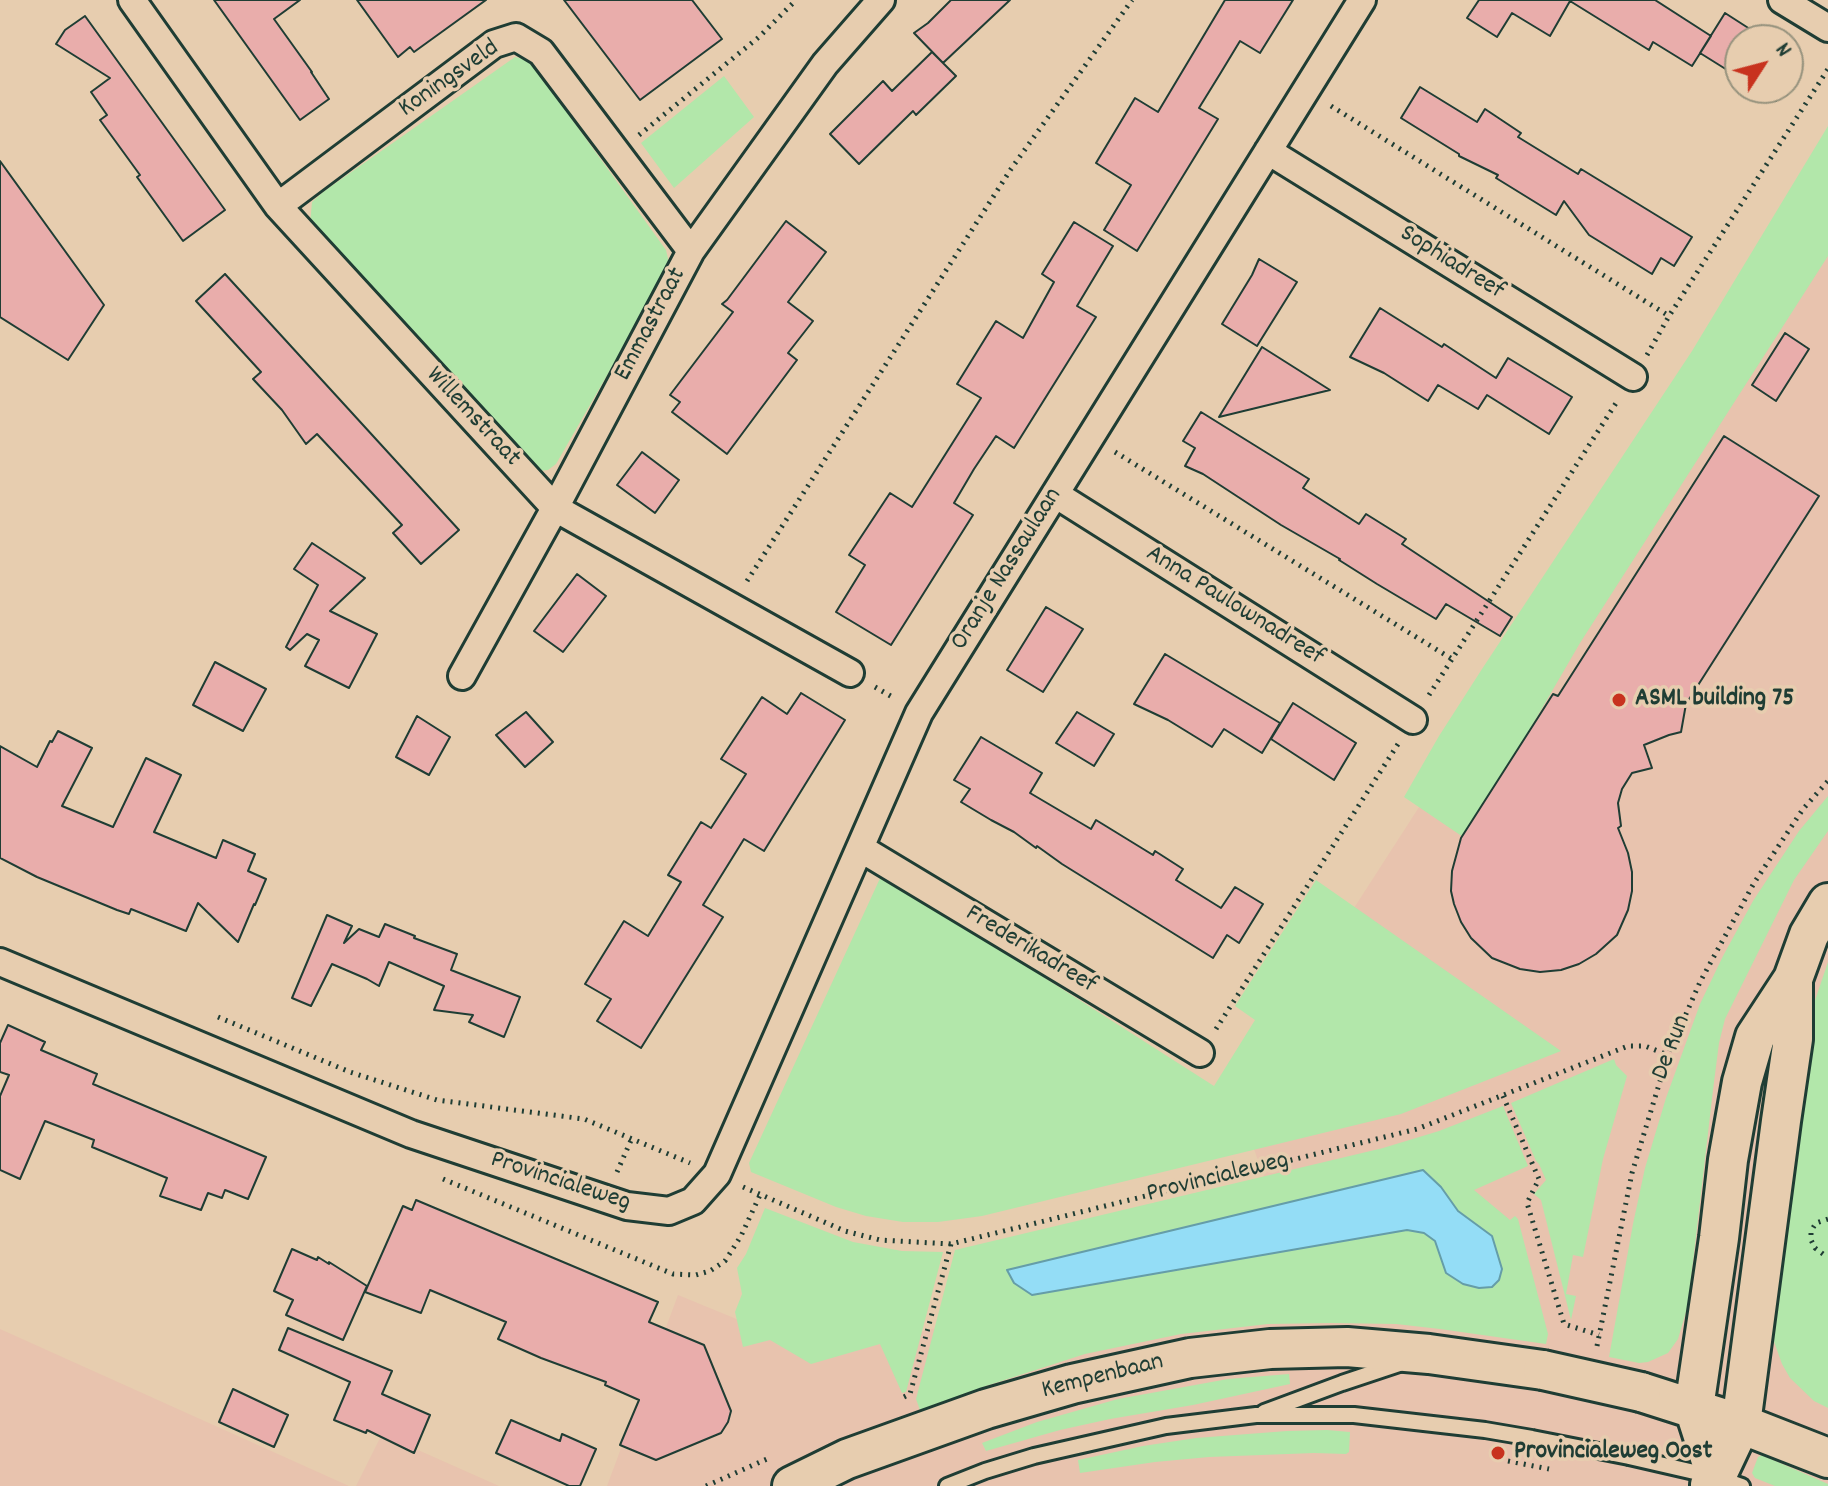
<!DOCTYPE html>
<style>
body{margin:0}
#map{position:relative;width:1828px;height:1486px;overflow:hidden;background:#e7cdaf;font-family:Dekko,sans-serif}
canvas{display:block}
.north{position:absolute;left:1724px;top:24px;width:80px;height:80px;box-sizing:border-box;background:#e7cdaf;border:2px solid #97937e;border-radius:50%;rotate:54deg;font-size:22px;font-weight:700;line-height:32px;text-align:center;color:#1f3d34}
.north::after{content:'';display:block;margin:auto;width:28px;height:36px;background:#c8321e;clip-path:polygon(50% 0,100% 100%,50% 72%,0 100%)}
</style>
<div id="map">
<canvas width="1828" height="1486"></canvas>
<div class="north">N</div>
</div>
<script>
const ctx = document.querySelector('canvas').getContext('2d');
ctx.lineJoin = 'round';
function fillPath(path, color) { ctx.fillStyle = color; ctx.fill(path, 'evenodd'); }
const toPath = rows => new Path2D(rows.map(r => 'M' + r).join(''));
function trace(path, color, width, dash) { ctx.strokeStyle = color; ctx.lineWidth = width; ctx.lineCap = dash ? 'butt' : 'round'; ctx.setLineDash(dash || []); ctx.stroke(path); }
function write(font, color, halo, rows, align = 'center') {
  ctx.font = font + ' Dekko,sans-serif'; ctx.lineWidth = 7; ctx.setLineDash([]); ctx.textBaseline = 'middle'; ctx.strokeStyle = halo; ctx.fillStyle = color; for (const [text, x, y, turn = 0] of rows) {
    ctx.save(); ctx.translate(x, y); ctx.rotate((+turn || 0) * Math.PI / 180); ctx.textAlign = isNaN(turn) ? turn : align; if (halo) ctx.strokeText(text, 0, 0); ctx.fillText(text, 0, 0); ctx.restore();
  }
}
fillPath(toPath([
 [1828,173,1828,1486,607,1486,678,1295,812,1350,896,1338,1287,1240,1234,1094],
 [0,1329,349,1486,0,1486],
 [382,1434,499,1486,356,1486]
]), '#e8c3ae');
fillPath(toPath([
 [515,57,524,59,533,65,666,250,669,263,666,273,556,464,548,470,539,471,310,224,312,202,323,192],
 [724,76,754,117,674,188,641,143],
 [1828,126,1828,256,1580,643,1466,839,1404,797,1439,736,1482,669,1692,351],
 [1828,796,1828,831,1794,880,1725,1019,1719,1043,1713,1090,1688,1305,1678,1339,1668,1353,1648,1362,1639,1363,1609,1357,1633,1224,1645,1168,1666,1098,1700,1004,1723,956,1753,901,1799,831],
 [882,874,1214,1086,1255,1020,1235,1006,1316,880,1561,1051,1401,1114,982,1216,938,1222,903,1222,866,1216,836,1207,751,1172,749,1163],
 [1828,962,1828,1408,1814,1401,1790,1378,1782,1364,1771,1333,1809,1018],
 [1614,1059,1616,1065,1627,1076,1603,1159,1583,1257,1573,1255,1566,1294,1576,1296,1571,1320,1541,1200,1534,1194,1546,1180,1539,1164,1536,1161,1511,1103],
 [1503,1106,1528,1166,1474,1190,1510,1220,1515,1216,1518,1219,1548,1334,1546,1344,1440,1329,1396,1324,1332,1323,1268,1324,1181,1334,1085,1354,986,1386,921,1413,916,1399,955,1250,1383,1148,1439,1131],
 [765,1208,853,1242,902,1251,943,1252,906,1392,902,1393,880,1344,811,1364,770,1340,743,1347,735,1312,742,1294,737,1268,746,1254],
 [1289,1374,1290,1384,1193,1405,1110,1419,1060,1430,986,1451,982,1443,1037,1422,1118,1399,1228,1379],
 [1327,1430,1350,1432,1349,1452,1346,1454,1314,1453,1209,1457,1155,1462,1080,1473,1078,1460,1143,1446,1196,1438,1287,1431],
 [1762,1455,1828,1484,1828,1486,1775,1486,1755,1478,1752,1473,1758,1457]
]), '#b2e7aa');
const water = toPath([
 [1423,1170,1441,1187,1458,1211,1492,1236,1502,1269,1499,1280,1492,1287,1479,1288,1463,1284,1446,1273,1435,1241,1424,1233,1407,1230,1032,1295,1014,1283,1007,1270,1423,1170]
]);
fillPath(water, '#94ddf6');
trace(water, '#659da8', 2);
const building = toPath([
 [214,0,300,0,274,19,312,72,311,72,329,99,300,120,214,0],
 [357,0,486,0,414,52,410,47,398,57,357,0],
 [564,0,692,0,722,39,640,100,564,0],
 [951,0,1010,0,943,63,914,33,928,23,951,0],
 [1225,0,1293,0,1260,53,1240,41,1220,74,1199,108,1218,119,1137,251,1104,230,1131,185,1096,163,1135,98,1158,112,1225,0],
 [1479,0,1655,0,1711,36,1692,66,1653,42,1649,50,1570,1,1550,36,1512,13,1497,37,1467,18,1479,0],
 [1725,13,1767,40,1740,40,1740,78,1700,53,1725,13],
 [85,16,225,210,183,241,137,177,140,175,100,120,107,115,91,92,110,78,56,44,65,30,85,16],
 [932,52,956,76,916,115,913,111,859,164,830,134,883,81,892,91,932,52],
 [1788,56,1799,63,1788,81,1788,56],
 [1420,87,1477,122,1485,109,1521,133,1518,137,1578,174,1581,169,1692,237,1674,266,1661,258,1652,274,1589,235,1564,201,1556,215,1496,178,1498,175,1459,156,1459,154,1401,118,1420,87],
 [1756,88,1784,88,1776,101,1756,88],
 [0,161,104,305,68,360,0,317,0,161],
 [786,221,826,252,788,302,813,321,788,353,797,360,727,454,672,412,680,402,670,395,733,312,722,304,727,300,786,221],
 [1074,222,1113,246,1077,306,1096,317,1014,448,996,436,974,469,954,503,973,515,891,645,836,612,865,565,849,555,890,493,912,507,981,398,957,384,996,321,1023,338,1054,282,1042,274,1074,222],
 [1259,259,1297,282,1257,346,1222,324,1252,275,1259,259],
 [225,274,459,530,421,564,393,533,402,525,317,434,306,444,282,410,253,379,261,372,196,301,225,274],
 [1380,308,1442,347,1444,344,1496,378,1508,358,1572,397,1549,434,1487,395,1478,409,1438,385,1428,401,1384,373,1350,357,1380,308],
 [1785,333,1809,349,1776,401,1752,385,1785,333],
 [1262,347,1330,390,1219,417,1262,347],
 [1201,412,1309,479,1303,488,1359,524,1366,514,1406,539,1402,544,1512,617,1500,636,1446,604,1436,619,1377,584,1339,560,1340,559,1281,525,1203,474,1185,466,1195,448,1183,441,1201,412],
 [1724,436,1819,496,1686,704,1681,732,1669,735,1644,745,1652,768,1632,773,1622,789,1618,803,1621,826,1618,828,1628,853,1632,872,1632,891,1628,910,1617,935,1596,954,1579,964,1561,970,1540,972,1520,969,1492,958,1471,938,1461,922,1454,904,1451,891,1452,871,1461,838,1553,694,1558,696,1724,436],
 [642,452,679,480,655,513,617,485,642,452],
 [312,543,365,578,330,611,377,634,349,688,305,666,319,640,307,634,290,650,286,647,318,585,294,569,312,543],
 [577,574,606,596,563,652,534,631,577,574],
 [1046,607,1083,629,1043,692,1007,670,1046,607],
 [1165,654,1280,723,1262,753,1224,729,1212,747,1168,720,1134,704,1165,654],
 [215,662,266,689,243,731,193,705,215,662],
 [801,693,845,720,764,851,744,839,703,905,723,917,641,1048,597,1021,611,999,585,984,624,921,648,936,681,882,668,875,701,822,711,828,746,774,721,759,762,697,787,714,801,693],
 [1293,703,1356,743,1334,780,1271,739,1293,703],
 [526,712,553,742,525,767,496,735,526,712],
 [1077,712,1114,734,1094,766,1056,743,1077,712],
 [417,716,450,737,429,775,396,757,417,716],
 [58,731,92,748,62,806,113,827,146,758,181,775,154,832,216,858,223,840,255,854,248,871,266,879,255,905,254,904,238,942,198,903,186,931,131,909,129,914,117,910,37,877,0,858,0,746,37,767,50,741,52,742,58,731],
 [981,737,1042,773,1030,793,1091,829,1096,820,1153,855,1155,851,1183,869,1176,880,1221,908,1235,887,1263,904,1239,943,1227,935,1213,958,1062,864,1037,846,1036,848,1014,832,991,820,961,802,970,789,954,780,981,737],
 [327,915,352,926,344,943,359,929,379,937,385,924,415,936,414,938,457,954,451,970,520,997,504,1037,469,1022,473,1015,434,1010,444,986,389,962,379,986,367,979,332,964,311,1006,292,998,327,915],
 [8,1025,45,1042,41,1050,97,1074,93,1084,266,1157,248,1199,225,1190,222,1198,208,1193,201,1210,160,1196,167,1178,92,1147,94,1140,45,1121,20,1179,0,1170,0,1096,9,1075,0,1072,0,1043,8,1025],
 [416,1200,658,1302,649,1322,704,1345,731,1411,728,1422,721,1433,656,1460,620,1445,639,1400,605,1385,606,1382,541,1358,498,1339,506,1322,430,1290,421,1313,365,1292,403,1206,412,1210,416,1200],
 [292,1249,317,1260,318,1257,329,1264,329,1262,367,1286,343,1340,286,1315,293,1300,274,1291,292,1249],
 [288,1328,392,1371,382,1394,430,1415,414,1453,367,1430,366,1433,334,1420,350,1382,279,1350,288,1328],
 [233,1389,288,1415,274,1447,219,1422,233,1389],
 [511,1420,560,1441,562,1434,596,1449,580,1486,569,1486,496,1453,511,1420]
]);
fillPath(building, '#e9adab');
trace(building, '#1f3d34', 2);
const lane = toPath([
 [1264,1412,1342,1383,1399,1364],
 [1629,1457,1716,1477,1742,1486],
 [947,1486,985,1471,1034,1456,1166,1426,1256,1415,1354,1415,1485,1430,1532,1438]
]);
const street = toPath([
 [132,0,278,206,555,508,850,673],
 [1782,0,1828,28],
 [1268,151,1633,377],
 [278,206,494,44,516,37,541,52,691,251],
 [1055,494,1413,720],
 [462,676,555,508,691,251,825,64,881,0],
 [860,848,1200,1053],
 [0,962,411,1134,627,1206,669,1211,693,1201,717,1174,919,713,1362,0]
]);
const secondary = toPath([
 [1641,1392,1741,1424,1828,1458],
 [1710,1485,1716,1477,1741,1424,1781,1121,1793,1039,1793,979],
 [792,1486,847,1459,986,1409,1072,1384,1190,1358,1270,1349,1347,1347,1429,1354,1543,1370],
 [1719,1486,1694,1408,1719,1238,1728,1160,1742,1082,1755,1037,1793,979,1809,935,1828,903]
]);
trace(lane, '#1f3d34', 20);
trace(street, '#1f3d34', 32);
trace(secondary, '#1f3d34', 44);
trace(toPath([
 [1331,106,1669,316],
 [639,135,759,37,796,0],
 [1647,355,1669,316,1828,69],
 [1115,452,1452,659],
 [747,581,1011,169,1132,0],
 [875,687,894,698],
 [1429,695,1618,400],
 [218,1017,350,1072,437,1100,584,1119,690,1163],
 [1216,1029,1398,744],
 [1503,1096,1539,1179,1527,1203,1564,1324,1599,1335],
 [617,1172,632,1138],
 [443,1179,673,1274,696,1275,710,1271,725,1261,741,1236,760,1195],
 [743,1187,845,1231,880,1240,951,1244,1417,1129,1628,1046,1645,1046,1668,1055],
 [1828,1219,1816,1223,1811,1231,1811,1240,1815,1248,1823,1254,1828,1254],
 [1597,1346,1632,1173,1668,1055,1700,982,1754,883,1803,809,1828,781],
 [904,1397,910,1394,951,1244],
 [1508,1461,1549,1469],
 [706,1486,767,1459]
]), '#1f3d34', 5, [2, 6]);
trace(lane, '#e7cdaf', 14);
trace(street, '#e7cdaf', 26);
trace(secondary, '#e7cdaf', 38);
const laneBridge = toPath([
 [1532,1438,1629,1457]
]);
const secondaryBridge = toPath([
 [1543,1370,1641,1392]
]);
trace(laneBridge, '#1f3d34', 20, []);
trace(secondaryBridge, '#1f3d34', 44, []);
trace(laneBridge, '#e7cdaf', 14);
trace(secondaryBridge, '#e7cdaf', 38);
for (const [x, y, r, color] of [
 [1619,700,8,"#c8321e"],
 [1498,1453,8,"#c8321e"]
]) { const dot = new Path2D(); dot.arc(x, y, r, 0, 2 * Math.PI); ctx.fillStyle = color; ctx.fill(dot); trace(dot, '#e7cdaf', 3); }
write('26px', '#1f3d34', '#e7cdaf', [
 ["Koningsveld",450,80,-35],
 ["Sophiadreef",1451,264,32],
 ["Emmastraat",652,325,-62],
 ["Willemstraat",472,418,47],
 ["Oranje Nassaulaan",1008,570,-58],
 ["Anna Paulownadreef",1234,607,32],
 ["Frederikadreef",1030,951,31],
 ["De Run",1673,1048,-69],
 ["Provincialeweg",1218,1179,-14],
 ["Provincialeweg",560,1183,18],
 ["Kempenbaan",1103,1378,-14]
]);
write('bold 26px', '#1f3d34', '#e7cdaf', [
 ["ASML building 75",1635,700],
 ["Provincialeweg Oost",1514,1453]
], 'left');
</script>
